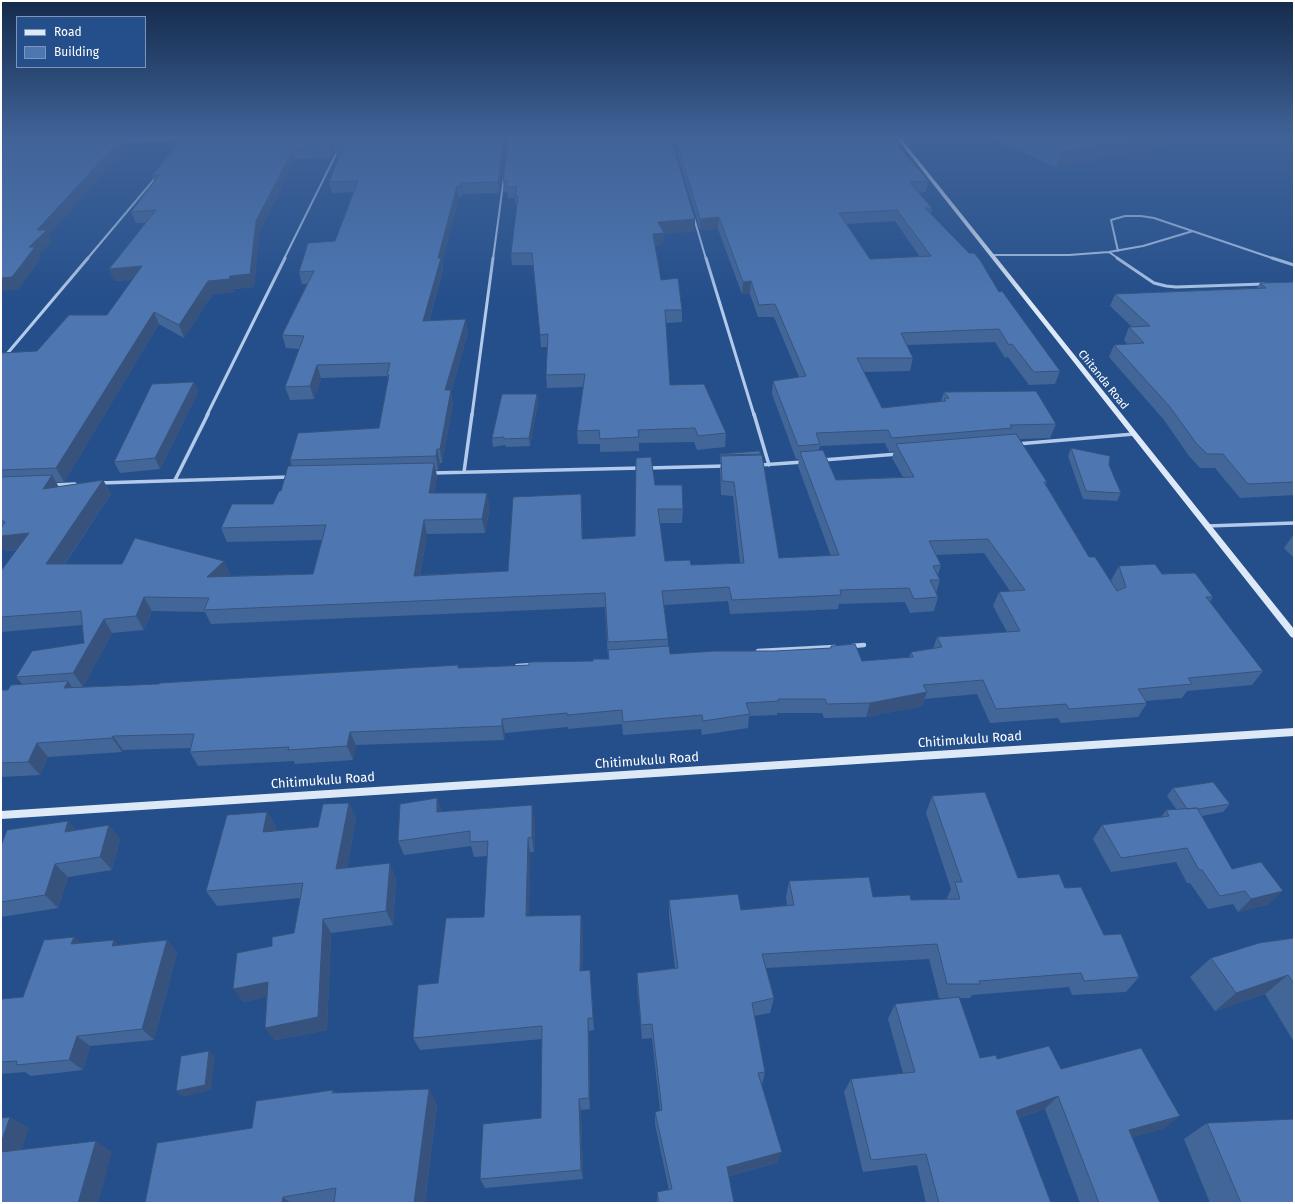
<!DOCTYPE html>
<style>
body{margin:0}
#map{position:relative;width:1295px;height:1204px;overflow:hidden;background:#254f8b;font-family:"Fira Sans",sans-serif}
canvas{display:block}
.frame{position:absolute;inset:0;border:2px solid #fff;pointer-events:none}
.legend{position:absolute;left:16px;top:16px;width:130px;height:52px;box-sizing:border-box;background:#254f8b;border:1px solid #7c95b9;margin:0;padding:5px 7px;list-style:none;font-size:12px;color:#fff}
.legend li{display:flex;align-items:center;gap:8px;height:20px}
.legend b{width:20px;border:1px solid #7c95b9}
</style>
<div id="map">
<canvas width="1295" height="1204"></canvas>
<div class="frame"></div>
<ul class="legend">
<li><b style="height:5px;background:#dee9f8"></b>Road</li>
<li><b style="height:11px;background:#4e77b2"></b>Building</li>
</ul>
</div>
<script>
const ctx = document.querySelector('canvas').getContext('2d');
ctx.lineJoin = 'round';
const toPath = rows => new Path2D(rows.map(r => 'M' + r).join(''));
function trace(path, color, width, dash) { ctx.strokeStyle = color; ctx.lineWidth = width; ctx.lineCap = dash ? 'butt' : 'round'; ctx.setLineDash(dash || []); ctx.stroke(path); }
function fillPath(path, color) { ctx.fillStyle = color; ctx.fill(path, 'evenodd'); }
function write(font, color, halo, rows, align = 'center') {
  ctx.font = font + ' "Fira Sans",sans-serif'; ctx.lineWidth = 3; ctx.setLineDash([]); ctx.textBaseline = 'middle'; ctx.strokeStyle = halo; ctx.fillStyle = color; for (const [text, x, y, turn = 0] of rows) {
    ctx.save(); ctx.translate(x, y); ctx.rotate((+turn || 0) * Math.PI / 180); ctx.textAlign = isNaN(turn) ? turn : align; if (halo) ctx.strokeText(text, 0, 0); ctx.fillText(text, 0, 0); ctx.restore();
  }
}
trace(toPath([
 [123,140,186,139],
 [694,218,706,259],
 [1118,251,1111,220,1125,216,1141,216,1154,218,1275,259],
 [1109,252,1119,259],
 [991,255,1069,255,1109,252,1143,246,1193,231],
 [87,259,157,176],
 [284,259,338,150],
 [493,259,504,177]
]), '#b3caea', 2);
trace(toPath([
 [706,258,754,415],
 [1117,258,1154,283,1166,286,1176,287,1264,284],
 [1272,258,1294,265],
 [1,361,88,258],
 [207,415,285,258],
 [472,415,493,258]
]), '#b3caea', 3);
trace(toPath([
 [754,414,769,465],
 [1017,444,1134,434],
 [823,460,898,454],
 [760,465,803,462],
 [648,468,725,466],
 [464,472,472,414],
 [432,473,641,468],
 [175,480,208,414],
 [100,483,289,477],
 [54,485,75,484],
 [1207,526,1294,523]
]), '#b3caea', 3.5);
trace(toPath([
 [852,646,864,645],
 [758,651,835,647],
 [517,666,534,665]
]), '#b3caea', 4.5);
fillPath(toPath([
 [895,136,899,136,1294,629,1294,638,1291,637,895,136],
 [1294,728,1294,736,1,819,1,811,1294,728]
]), '#dee9f8');
fillPath(toPath([
 [184,136,506,136,499,193,463,194,462,197,459,197,442,263,443,270,429,321,468,332,451,392,453,404,442,463,440,463,438,470,436,470,437,477,434,493,490,507,485,533,427,534,420,575,508,571,581,494,583,539,635,536,655,485,683,509,682,523,660,523,665,561,691,565,740,563,733,496,721,495,720,469,721,463,720,463,720,454,760,451,779,558,831,556,798,466,799,459,796,459,772,394,773,381,799,377,774,317,758,317,750,294,742,294,718,229,700,230,672,136,894,136,902,151,929,181,926,192,919,193,932,208,931,214,999,292,1060,371,1055,384,1029,385,1008,357,1005,358,995,342,907,345,913,358,910,371,864,372,882,408,941,401,944,392,1056,424,1050,438,1019,439,1047,482,1046,485,1089,557,1113,584,1111,580,1119,566,1162,574,1213,597,1210,602,1263,671,1252,685,1187,691,1182,698,1145,701,1147,703,1138,717,1061,723,1058,718,990,723,977,694,925,699,922,706,866,717,824,718,822,713,777,713,777,715,749,716,748,728,702,735,701,729,623,735,622,724,568,729,568,727,505,733,504,740,356,745,353,760,295,764,294,761,198,766,190,752,191,748,123,750,122,752,48,757,40,775,1,777,1,690,8,690,22,684,16,677,84,643,82,625,1,632,1,571,17,550,5,551,1,546,1,353,37,351,107,315,132,280,114,281,147,223,136,223,131,212,154,181,152,175,160,166,160,165],
 [335,150,337,158,339,158,329,182,332,193,354,192,335,241,299,272,302,284,307,284,282,335,286,348,299,349,285,387,290,400,314,399,321,378,387,376,388,379,379,428,290,460,292,466,281,491,273,504,221,528,227,542,322,540,313,574,228,576,230,575,224,561,122,564,65,564,111,494,103,480,58,487,56,482,64,482,159,324,184,338,213,294,234,292,234,289,254,287,259,233,295,159,331,158],
 [895,221,920,257,870,259,847,224],
 [885,443,889,452,894,451,892,458,903,477,836,480,819,450,820,446],
 [984,553,1010,591,999,592,993,606,1007,632,937,637,933,649,911,652,909,657,862,661,831,646,830,648,775,651,670,654,668,646,668,639,664,605,728,601,730,614,838,609,839,604,905,602,910,613,934,611,938,597,936,593,940,580,938,575,941,565,936,555],
 [605,607,608,659,593,661,529,665,459,668,458,665,159,684,83,687,112,633,144,630,152,611,205,612,211,624],
 [509,136,695,219,695,231,664,234,663,244,655,245,661,280,682,310,682,322,666,323,670,385,726,433,725,447,697,450,694,442,639,443,639,451,600,452,600,444,578,444,577,431,583,387,547,388,546,375,547,347,541,347,534,265,512,265,511,253,517,207,516,207,515,198,508,198,507,192,504,192,503,181],
 [992,136,1178,136,1175,143,1056,167,1004,144,1005,142],
 [1294,282,1294,495,1240,498,1215,468,1200,468,1189,456,1164,420,1109,357,1114,345,1127,344,1124,340,1129,327,1132,327,1110,306,1115,294,1257,288,1260,283],
 [194,382,198,392,160,469,120,473,114,462],
 [537,394,538,402,530,446,506,447,505,445,493,447,492,438],
 [1071,448,1109,465,1121,493,1117,501,1083,499,1068,456],
 [1294,534,1294,558,1284,548],
 [1173,788,1230,804,1223,812,1202,816,1232,869,1269,904,1238,912,1233,904,1208,909,1190,883,1187,883,1176,862,1111,872,1093,839,1102,825,1161,817,1166,810,1176,809,1167,796],
 [932,796,1018,878,1065,888,1139,977,1126,992,1072,995,1069,987,972,995,970,998,959,998,980,1058,997,1059,1061,1069,1180,1116,1162,1129,1132,1137,1160,1203,1080,1203,1045,1109,1019,1118,1051,1203,926,1203,917,1165,863,1172,844,1092,851,1079,903,1073,888,1019,895,1004,948,998,939,998,929,959,766,968,774,998,770,1013,754,1016,765,1072,762,1085,777,1163,729,1176,734,1203,657,1203,657,1192,669,1190,655,1124,655,1112,660,1110,652,1038,642,1039,637,987,637,973,675,968,669,916,669,900,741,910,787,905,786,897,789,881,873,897,911,900,947,899,947,898,951,889,926,813],
 [437,798,441,811,535,820,534,852,530,852,529,916,583,928,582,971,590,970,591,984,594,1030,589,1031,590,1109,581,1110,583,1179,485,1188,480,1179,541,1118,542,1039,420,1050,413,1038,438,983,484,917,487,856,474,857,471,846,404,855,398,841],
 [349,803,356,818,347,868,396,878,393,925,331,933,327,1030,275,1040,265,1028,267,997,243,1002,272,946,294,933,300,898,217,906,206,891,267,812,276,827,275,831,318,827],
 [68,821,76,830,120,839,112,870,68,877,58,908,1,917,1,846],
 [74,937,80,943,119,945,167,940,177,953,154,1040,90,1046,83,1070,31,1076,25,1072,1,1074,1,999,23,997],
 [1294,938,1294,1042,1265,994,1215,1011,1190,977,1211,958],
 [333,1090,335,1093,437,1105,425,1203,145,1203,252,1128],
 [1207,1123,1294,1203,1210,1203,1184,1139]
]), '#436699');
fillPath(toPath([
 [124,136,125,136,129,145,49,235,52,242,39,255,41,259,18,290,1,291,1,278,29,247,37,230],
 [335,136,342,136,334,147,335,150,331,158,329,148],
 [504,136,506,136,499,193,498,182],
 [1141,136,1178,136,1175,143,1056,167,1061,152],
 [293,149,295,159,259,233,254,287,234,289,234,292,213,294,184,338,179,325,208,281,230,276,256,221],
 [461,183,463,194,462,197,461,186],
 [457,186,459,197,442,263,443,270,425,334,423,321,438,258],
 [719,217,718,229,700,230,700,219],
 [695,219,695,231,664,234,663,244,653,245,653,234,658,222],
 [142,266,147,279,114,281,109,269],
 [751,281,750,294,742,294,743,282],
 [154,312,159,324,64,482,56,468],
 [466,319,468,332,451,392,453,404,442,463,440,449,445,390],
 [317,365,321,378,314,399,310,386],
 [194,382,198,392,160,469,155,458],
 [537,394,538,402,530,446,529,438],
 [437,449,440,463,438,470,436,456],
 [434,463,437,477,432,507,429,493],
 [52,475,60,489,43,489],
 [103,480,111,494,55,578,46,564],
 [487,493,490,507,485,533,482,519],
 [581,494,582,508,583,553,582,539],
 [424,520,427,534,417,590,414,576],
 [29,533,38,547,5,551,1,546,1,536],
 [224,561,230,575,213,591,207,577],
 [144,597,152,611,144,630,136,616],
 [104,619,112,633,83,687,73,673],
 [68,681,78,695,64,688],
 [927,692,922,706,866,717,870,703],
 [502,719,505,733,504,740,502,726],
 [350,732,356,745,353,760,347,746],
 [113,736,123,750,122,752,112,738],
 [37,743,48,757,40,775,28,762],
 [437,798,442,814,437,812],
 [349,803,356,818,344,884,336,869],
 [532,805,535,820,534,852,532,837],
 [267,812,276,827,272,847,263,832],
 [68,821,80,835,65,832],
 [109,825,120,839,112,870,100,857],
 [528,838,530,852,529,930,526,916],
 [390,863,396,878,393,925,386,911],
 [55,864,68,877,58,908,45,895],
 [1283,891,1269,904,1238,912,1251,899],
 [581,915,583,928,582,984,580,971],
 [323,919,331,933,327,1030,275,1040,265,1028],
 [74,937,86,949,71,944],
 [114,940,126,952,112,946],
 [167,940,177,953,154,1040,142,1029],
 [1288,975,1265,994,1215,1011,1236,993],
 [268,982,278,995,243,1002,233,989],
 [588,1018,589,1031,590,1109,589,1098],
 [77,1036,90,1046,83,1070,69,1060],
 [209,1051,215,1057,211,1090,183,1097,176,1091],
 [429,1089,437,1105,425,1203,414,1203],
 [1058,1096,1045,1109,1004,1123,1016,1111],
 [579,1099,581,1110,583,1179,581,1170],
 [1180,1116,1162,1129,1113,1142,1129,1130],
 [10,1117,29,1128,17,1163,1,1154,1,1143],
 [96,1141,112,1152,98,1203,78,1203],
 [782,1152,777,1163,724,1177,727,1167],
 [283,1197,291,1203,282,1203]
]), '#37537d');
const building = toPath([
 [1,136,124,136,37,230,47,230,29,247,35,247,12,277,1,278,1,136],
 [184,136,335,136,329,148,293,149,256,221,250,274,230,276,229,279,208,281,179,325,154,312,56,468,1,470,1,353,37,351,69,315,107,315,142,266,109,269,156,210,131,212,159,175,152,175,162,164,160,165,184,136],
 [340,136,504,136,498,182,461,183,461,186,457,186,438,258,441,258,423,321,466,319,445,390,451,390,440,449,437,449,436,456,290,460,298,433,379,428,389,375,387,375,390,363,317,365,310,386,285,387,304,336,282,335,314,271,299,272,308,243,335,241,358,181,329,182,343,147,334,147,340,136],
 [509,136,670,136,695,219,658,222,664,233,653,234,661,280,678,278,682,310,665,310,670,385,704,384,726,433,698,436,695,428,638,430,639,437,600,439,599,430,577,431,585,374,546,375,548,334,540,335,532,253,511,253,518,196,515,196,517,187,506,187,507,181,503,181,509,136],
 [675,136,894,136,902,151,929,181,909,182,932,208,925,208,969,253,974,253,980,260,999,292,1002,291,1060,371,1034,372,1012,344,1009,345,999,329,901,333,913,358,857,358,882,408,946,401,944,399,949,398,944,392,1036,391,1056,424,1010,425,1012,428,892,438,888,430,816,433,820,444,798,446,773,381,806,376,775,304,759,305,751,281,743,282,719,217,700,219,675,136],
 [897,210,931,256,870,259,839,213,897,210],
 [1025,136,1141,136,1061,152,1025,136],
 [1294,282,1294,482,1248,484,1223,454,1207,454,1196,443,1170,407,1114,345,1144,343,1129,327,1150,326,1115,294,1266,288,1260,283,1294,282],
 [194,382,155,458,114,462,152,384,194,382],
 [502,394,537,394,529,438,504,439,504,437,492,438,502,394],
 [1016,434,1047,482,1044,482,1089,557,1095,557,1117,591,1126,587,1119,566,1155,564,1162,574,1195,573,1213,597,1206,597,1263,671,1188,678,1192,684,1138,689,1147,703,1069,709,1066,704,996,709,983,680,923,685,927,692,870,703,827,704,825,699,778,699,779,701,746,703,750,714,703,721,702,715,623,722,622,710,567,715,567,713,502,719,502,726,350,732,347,746,288,750,289,747,190,752,194,734,113,736,112,738,37,743,28,762,1,763,1,690,8,690,11,685,68,681,64,688,159,684,160,683,458,665,458,668,529,665,529,662,593,661,593,659,609,659,608,650,669,646,670,654,715,651,775,651,831,648,831,646,855,644,862,661,913,657,911,652,942,647,937,637,1020,631,999,592,1025,590,988,539,929,541,941,565,933,566,940,580,930,580,938,597,914,599,909,588,840,590,841,595,732,600,729,587,662,591,668,639,608,642,605,593,204,610,209,598,144,597,136,616,104,619,73,673,16,677,32,651,84,643,81,611,1,617,1,571,29,533,1,536,1,528,5,522,1,520,1,477,52,475,43,489,103,480,46,564,122,564,135,538,224,561,207,577,313,574,326,525,221,528,232,504,273,504,279,491,281,491,288,466,434,463,429,493,487,493,482,519,424,520,414,576,508,571,513,497,581,494,582,539,635,536,636,458,651,457,655,485,682,485,683,509,658,509,665,561,690,560,691,565,744,563,734,482,722,481,721,456,762,455,779,558,839,555,800,452,823,450,836,480,914,477,896,444,1016,434],
 [1071,448,1110,456,1109,465,1121,493,1086,491,1071,448],
 [760,451,760,454,720,455,720,454,760,451],
 [1213,782,1230,804,1198,809,1197,808,1187,809,1173,788,1213,782],
 [985,792,1018,878,1059,874,1065,888,1081,887,1104,935,1121,934,1139,977,1084,981,1081,973,979,981,980,984,947,984,937,944,762,954,774,998,752,1003,765,1072,758,1073,782,1152,727,1167,734,1203,659,1203,657,1192,672,1189,655,1112,662,1110,652,1024,641,1025,637,973,678,968,669,900,738,894,741,910,794,905,789,881,869,877,873,897,910,895,911,900,960,899,955,882,962,882,932,796,985,792],
 [437,798,437,812,532,805,532,837,528,838,526,916,581,915,580,971,590,970,593,1018,588,1018,589,1098,579,1099,581,1170,480,1179,483,1124,541,1118,542,1026,413,1038,418,985,438,983,446,918,484,917,488,841,470,842,470,831,398,841,400,804,437,798],
 [349,803,336,869,390,863,386,911,323,919,318,1017,265,1028,268,982,233,989,237,953,272,946,272,937,294,933,303,883,206,891,227,815,267,812,263,832,318,827,323,804,349,803],
 [1197,808,1232,869,1261,862,1283,891,1251,899,1245,891,1220,896,1202,870,1199,870,1187,848,1121,858,1102,825,1169,816,1166,810,1197,808],
 [68,821,65,832,109,825,100,857,55,864,45,895,1,902,1,846,7,830,68,821],
 [74,937,71,944,114,940,112,946,167,940,142,1029,77,1036,69,1060,16,1065,17,1061,1,1062,1,999,23,997,44,940,74,937],
 [1294,938,1294,984,1288,975,1236,993,1211,958,1259,943,1294,938],
 [959,997,980,1058,996,1055,997,1059,1049,1046,1061,1069,1141,1048,1180,1116,1129,1130,1160,1203,1099,1203,1058,1096,1016,1111,1051,1203,939,1203,926,1154,871,1160,851,1079,915,1072,895,1004,959,997],
 [209,1051,205,1085,176,1091,181,1056,209,1051],
 [429,1089,414,1203,334,1203,336,1188,283,1197,282,1203,145,1203,157,1143,252,1128,256,1101,333,1090,332,1093,429,1089],
 [10,1117,1,1143,1,1118,10,1117],
 [1294,1119,1294,1203,1241,1203,1207,1123,1294,1119],
 [96,1141,78,1203,1,1203,1,1152,96,1141]
]);
fillPath(building, '#4e77b2');
trace(building, '#37537d', 1);
const sky = ctx.createLinearGradient(0, 0, 0, 305);
sky.addColorStop(0, '#142b4c');
sky.addColorStop(0.45, '#406398');
sky.addColorStop(1, '#40639800');
ctx.fillStyle = sky;
ctx.fillRect(0, 0, 1295, 305);
write('11px', '#fff', '#254f8b', [
 ["Chitanda Road",1103,380,51]
]);
write('13px', '#fff', '#254f8b', [
 ["Chitimukulu Road",970,740,-4],
 ["Chitimukulu Road",647,761,-4],
 ["Chitimukulu Road",323,781,-4]
]);
</script>
